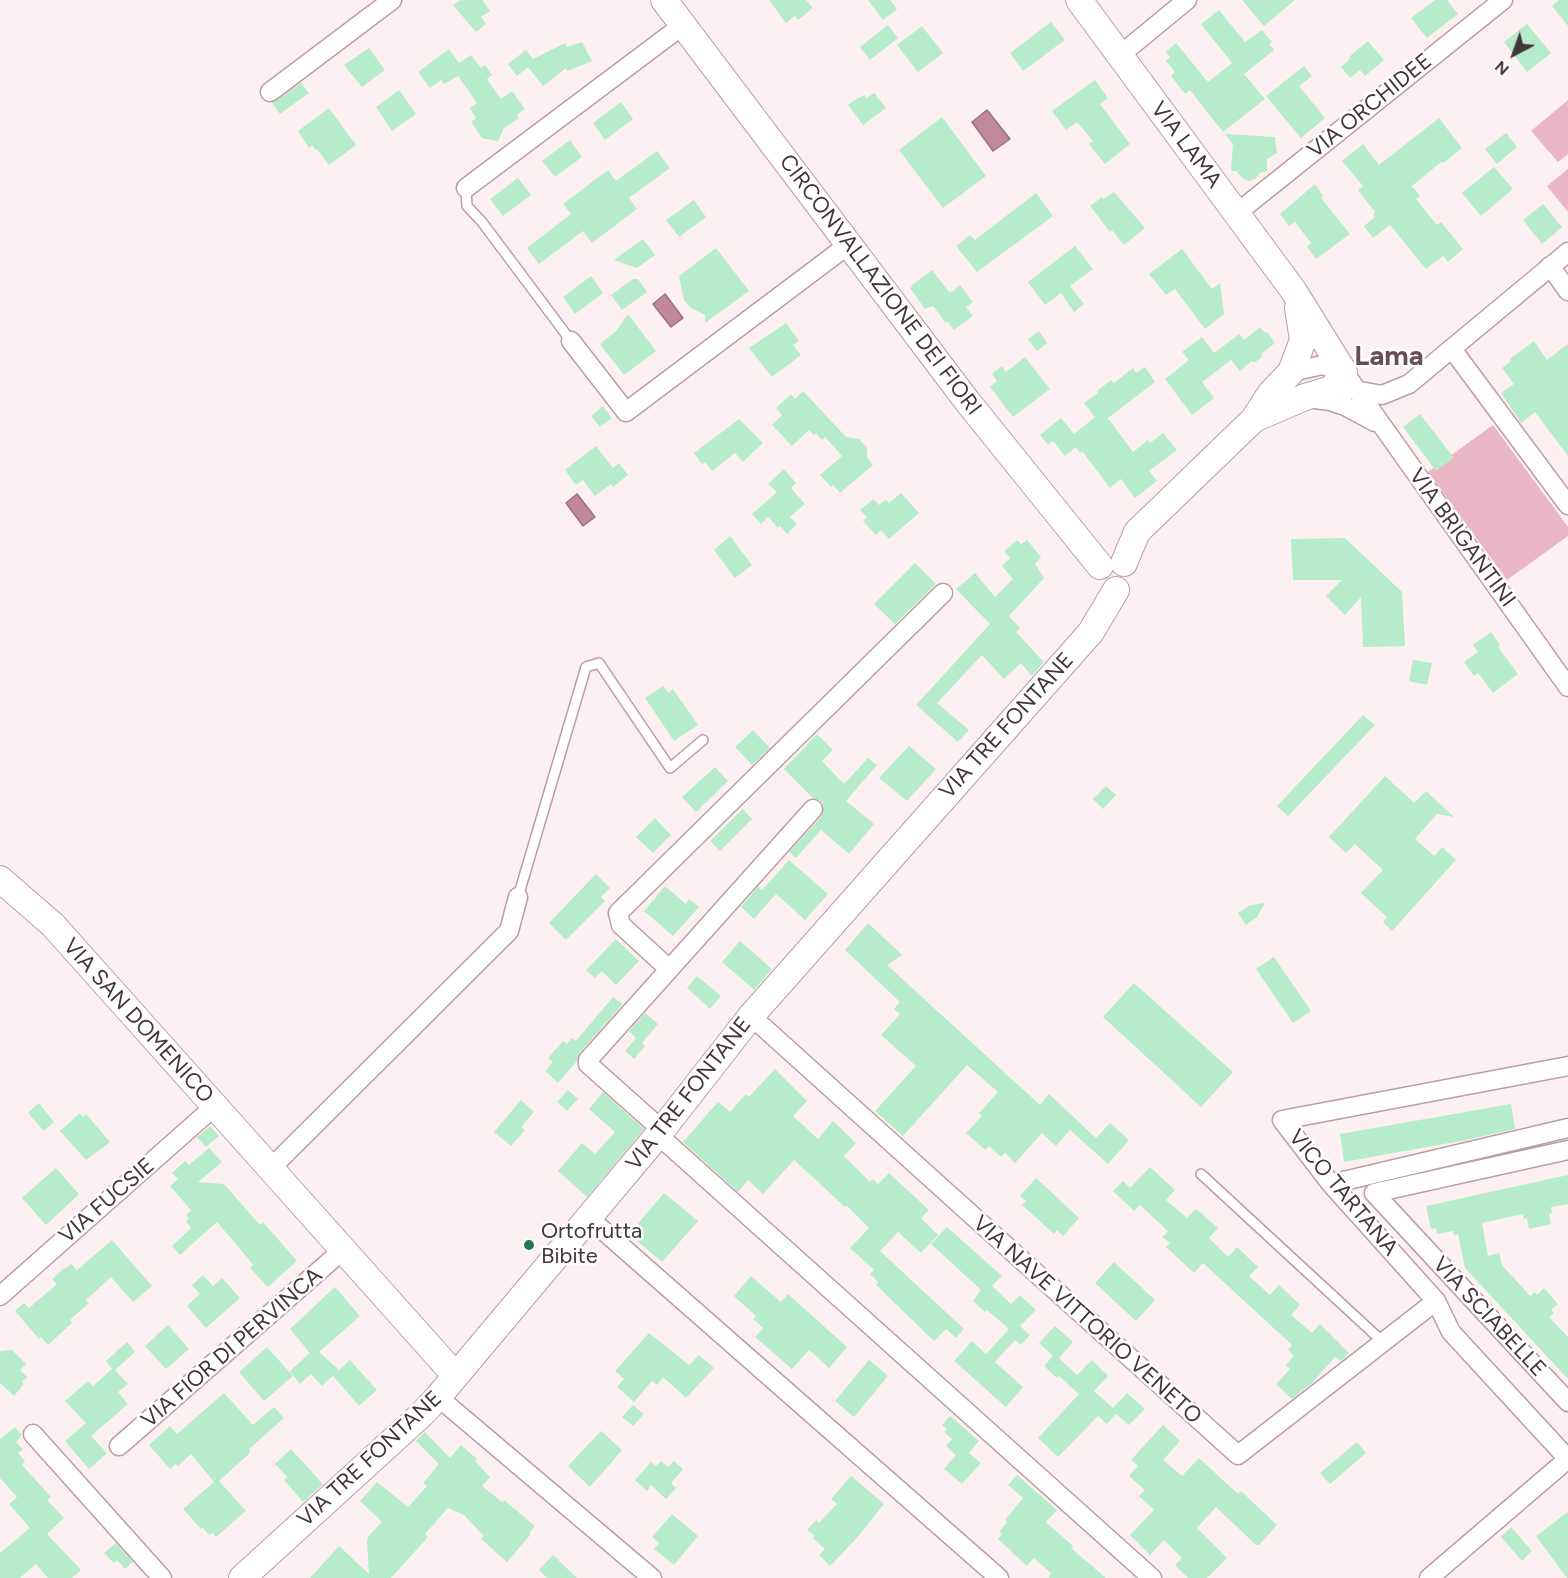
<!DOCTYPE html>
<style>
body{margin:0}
#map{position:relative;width:1568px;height:1578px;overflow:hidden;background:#fdf0f3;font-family:Figtree,sans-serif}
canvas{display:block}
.north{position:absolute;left:1484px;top:24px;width:60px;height:60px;-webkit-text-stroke:4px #fff;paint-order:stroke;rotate:221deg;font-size:16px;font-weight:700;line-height:24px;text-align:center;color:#43363a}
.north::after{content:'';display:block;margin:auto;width:21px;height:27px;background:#43363a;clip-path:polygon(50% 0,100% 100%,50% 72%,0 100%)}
</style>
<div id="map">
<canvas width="1568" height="1578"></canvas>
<div class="north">N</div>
</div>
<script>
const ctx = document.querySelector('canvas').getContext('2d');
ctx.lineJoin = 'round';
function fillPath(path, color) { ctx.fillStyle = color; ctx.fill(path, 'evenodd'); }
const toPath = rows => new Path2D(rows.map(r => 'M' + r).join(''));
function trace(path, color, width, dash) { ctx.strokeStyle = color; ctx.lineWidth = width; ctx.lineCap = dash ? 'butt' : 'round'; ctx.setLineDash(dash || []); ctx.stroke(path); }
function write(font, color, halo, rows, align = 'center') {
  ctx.font = font + ' Figtree,sans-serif'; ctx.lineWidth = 5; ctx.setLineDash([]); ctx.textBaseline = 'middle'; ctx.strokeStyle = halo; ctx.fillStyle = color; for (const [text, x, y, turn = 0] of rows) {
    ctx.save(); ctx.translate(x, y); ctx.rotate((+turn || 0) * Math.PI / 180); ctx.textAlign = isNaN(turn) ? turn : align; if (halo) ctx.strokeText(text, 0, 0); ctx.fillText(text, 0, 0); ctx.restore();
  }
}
fillPath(toPath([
 [1568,100,1568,154,1558,162,1531,131],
 [1568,169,1568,212,1547,186],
 [1493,425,1568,527,1568,536,1507,580,1428,472]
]), '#eab5c5');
const water = toPath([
 [987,110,1010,139,993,151,972,122,987,110],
 [665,294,683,318,671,327,653,304,665,294],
 [577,494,595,517,583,526,566,503,577,494]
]);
fillPath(water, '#c1889a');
trace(water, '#9b6f7d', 1.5);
fillPath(toPath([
 [461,0,482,0,490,11,481,17,486,24,476,32,453,5],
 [769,0,806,0,813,8,798,20,795,16,786,23],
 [868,0,890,0,897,9,883,20],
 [1242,0,1295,0,1264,26],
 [1435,0,1447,0,1458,14,1427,38,1411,18],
 [1559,0,1568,0,1568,26,1552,6],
 [1219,10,1245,42,1262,30,1272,42,1269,44,1274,50,1244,74,1265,99,1223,132,1190,90,1185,94,1171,76,1175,72,1166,61,1170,57,1166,52,1176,43,1208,82,1232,63,1201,24],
 [1051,22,1065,40,1023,71,1010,53],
 [1527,24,1551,53,1527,72,1504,42],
 [888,25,898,38,870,60,860,47],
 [922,26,943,53,918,72,897,45],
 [1368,41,1384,60,1365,76,1360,70,1350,78,1341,67,1351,58,1349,57],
 [582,42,592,61,567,71,566,68,543,86,528,67,517,76,508,64,526,50,533,59,565,43,567,47],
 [369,48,385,70,362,87,344,65],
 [449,49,459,63,471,55,481,68,485,65,492,75,487,79,501,99,512,91,525,109,517,115,519,118,504,128,498,141,482,138,471,122,476,118,470,108,477,103,458,76,444,84,441,80,430,88,418,72],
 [1304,66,1312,76,1299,86,1325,118,1301,138,1266,96],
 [1095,80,1108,98,1100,104,1130,144,1105,164,1089,144,1093,141,1077,122,1066,130,1052,111],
 [301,83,309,93,280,114,272,103],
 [399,90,416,114,392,131,376,107],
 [874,93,886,108,863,125,848,105,859,97,860,98,864,95,867,98],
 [621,102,633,119,605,140,593,123],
 [329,108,356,145,329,165,317,149,316,150,312,145,309,148,298,131],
 [942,117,986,176,943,208,899,150],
 [1439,118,1462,148,1445,162,1441,162,1412,186,1420,196,1416,199,1437,225,1441,222,1463,249,1448,262,1443,256,1426,269,1390,225,1373,238,1364,226,1375,217,1373,214,1375,212,1358,190,1363,186,1342,161,1363,144,1379,165],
 [1506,133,1517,147,1497,164,1485,149],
 [1225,134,1275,137,1277,153,1267,159,1267,172,1261,172,1255,179,1248,181,1242,178,1236,171,1231,171,1233,144],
 [570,140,582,157,555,177,542,161],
 [657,151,670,168,629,198,637,209,592,243,583,231,539,264,527,248,571,214,563,204,608,170,616,181],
 [1494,167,1513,189,1481,216,1462,193],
 [518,178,531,195,503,216,490,199],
 [1315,184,1323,196,1321,198,1350,234,1316,259,1307,247,1311,243,1295,222,1289,226,1280,214],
 [1114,192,1145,228,1124,245,1112,230,1110,232,1090,206,1102,197,1104,199],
 [1036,193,1053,216,977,272,956,246,970,235,975,240],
 [694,200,706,217,679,237,666,220],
 [1543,204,1562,227,1542,244,1523,220],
 [643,239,655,255,637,268,614,260],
 [1075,246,1093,269,1070,286,1084,304,1074,312,1061,293,1045,305,1028,282],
 [716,248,749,291,705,323,705,315,691,308,684,300,679,276],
 [1182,249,1212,289,1220,283,1224,314,1205,329,1175,289,1166,295,1149,274],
 [932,270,950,293,960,285,973,302,966,307,973,316,954,330,947,321,946,323,933,306,925,309,910,288,913,286,912,285],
 [591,276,603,293,575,314,563,297],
 [633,279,638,279,647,292,622,310,611,295],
 [628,314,656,351,624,375,600,344,616,331],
 [786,323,799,341,793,345,801,355,772,377,749,348],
 [1260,327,1264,332,1268,333,1275,343,1261,354,1262,357,1254,363,1252,361,1240,371,1231,360,1202,382,1214,398,1192,415,1165,379,1189,360,1182,352,1202,337,1214,353,1239,334,1244,340],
 [1039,331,1047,343,1037,351,1028,339],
 [1534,341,1547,360,1568,344,1568,456,1535,412,1521,423,1501,393,1514,384,1502,368,1511,361,1510,359],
 [1025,357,1050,389,1013,417,990,387,997,381,992,374,1002,366,1006,372],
 [1145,367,1155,382,1108,418,1133,452,1148,440,1150,443,1163,433,1177,450,1149,471,1157,481,1135,498,1121,479,1110,488,1082,451,1080,453,1076,447,1065,456,1053,441,1048,445,1040,435,1061,418,1074,434,1095,417,1084,403,1098,393,1097,391,1111,380,1114,383,1133,368,1136,373],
 [803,391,846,437,859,439,867,448,867,458,873,465,840,493,833,485,831,487,820,475,842,456,825,437,822,440,816,433,814,435,809,430,792,446,772,425,782,415,776,408,791,394,795,399],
 [603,406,612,418,600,427,591,416],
 [1420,414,1454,458,1436,471,1403,427],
 [739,419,763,443,743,462,735,453,712,471,705,462,702,464,694,453],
 [596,446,613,468,619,463,628,475,613,487,611,484,595,496,583,480,576,485,565,470],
 [784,469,796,483,791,488,805,504,790,517,797,524,787,534,780,526,778,528,768,517,761,524,752,514,777,492,768,484],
 [901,493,919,513,889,539,881,530,876,535,863,521,867,517,860,510,873,499,879,505,886,500,889,503],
 [730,536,752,565,735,578,714,550],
 [1345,538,1402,592,1405,646,1363,647,1361,597,1345,615,1326,596,1342,580,1293,580,1291,539],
 [1017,540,1021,544,1027,540,1041,557,1035,564,1044,578,1009,616,1020,628,1016,632,1044,662,1032,676,1021,663,1004,679,982,655,937,703,969,730,958,742,916,705,990,624,956,589,975,573,995,597,1013,579,1002,566,1010,558,1004,551],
 [915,563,936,584,895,624,874,604],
 [1491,632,1500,645,1498,647,1518,674,1493,693,1478,673,1474,676,1464,662,1478,652,1473,645],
 [1413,660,1432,663,1427,685,1409,681],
 [663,686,668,693,673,689,698,725,674,741,645,698],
 [1363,715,1375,725,1288,816,1277,806],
 [753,730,770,748,752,765,735,747],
 [817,734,833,750,822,761,844,784,868,758,877,765,846,801,874,824,849,854,821,830,796,858,789,852,821,817,824,806,821,801,813,798,784,769],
 [909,746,936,769,907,801,879,778],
 [715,767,728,781,696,812,682,797],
 [1385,776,1414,803,1426,791,1454,817,1437,814,1415,839,1434,856,1442,847,1456,860,1392,931,1383,922,1387,917,1361,893,1383,870,1355,844,1346,853,1329,837],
 [1106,786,1116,795,1103,809,1093,799],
 [743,809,752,819,720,851,710,841],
 [655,818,671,835,653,853,636,837],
 [789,860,828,894,805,920,776,894,754,919,741,907,758,887,762,890],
 [596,874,610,888,601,897,605,901,566,940,549,923],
 [665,886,686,904,689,899,699,907,673,936,644,911],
 [1265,903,1257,917,1246,925,1238,913,1250,905],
 [868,923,902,955,887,965,1040,1105,1049,1094,1096,1138,1110,1123,1129,1140,1108,1164,1070,1130,1056,1146,1042,1133,1015,1163,1005,1153,1001,1157,989,1146,985,1150,966,1133,982,1116,979,1113,998,1092,967,1065,903,1136,875,1111,916,1066,881,1035,900,1014,894,1009,900,1002,845,950],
 [616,939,639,961,616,985,602,971,595,978,586,970],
 [740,941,772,969,754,990,722,962],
 [1274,957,1311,1011,1293,1023,1256,969],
 [697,976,721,996,710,1009,687,988],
 [1134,983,1233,1072,1201,1107,1103,1017],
 [613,997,623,1004,580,1052,577,1061,558,1083,545,1071,553,1062,548,1058,563,1041,567,1044,572,1038,576,1041],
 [645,1013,658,1024,642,1043,645,1046,634,1059,625,1051,636,1038,629,1031],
 [775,1069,807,1101,793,1116,818,1139,833,1121,856,1143,844,1156,870,1182,873,1179,878,1184,889,1173,929,1210,921,1218,938,1235,921,1253,898,1232,880,1251,964,1329,956,1338,946,1329,934,1341,876,1285,878,1282,870,1274,874,1270,850,1248,869,1228,847,1206,845,1207,794,1160,763,1194,748,1180,738,1192,683,1142,718,1102,730,1112,746,1094,749,1097],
 [568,1090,578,1099,567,1111,557,1102],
 [603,1092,644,1129,587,1197,558,1171,582,1143,595,1154,615,1132,589,1109],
 [521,1100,534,1112,521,1127,525,1130,511,1146,494,1132],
 [39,1103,54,1122,44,1131,28,1113],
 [1511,1104,1515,1129,1466,1140,1344,1162,1340,1134],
 [80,1113,83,1117,86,1114,110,1142,86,1160,60,1131],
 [210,1126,219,1136,206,1147,197,1137],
 [209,1148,222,1162,198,1182,224,1184,260,1225,263,1222,297,1261,268,1287,250,1268,253,1265,246,1256,217,1222,180,1255,172,1246,191,1228,186,1221,189,1218,186,1215,191,1210,170,1186,178,1179,172,1173,185,1161,189,1165],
 [1150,1167,1175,1190,1166,1200,1187,1218,1196,1209,1218,1228,1209,1238,1228,1257,1237,1247,1258,1267,1249,1276,1270,1295,1279,1285,1300,1305,1291,1315,1312,1333,1320,1324,1349,1353,1343,1359,1340,1361,1335,1357,1313,1382,1292,1399,1276,1384,1290,1369,1286,1365,1294,1356,1288,1350,1292,1345,1203,1263,1194,1273,1166,1247,1170,1243,1162,1237,1168,1231,1140,1205,1134,1211,1113,1191,1123,1181,1130,1188],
 [56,1168,79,1194,46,1225,22,1198],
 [1568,1175,1568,1204,1551,1207,1552,1213,1549,1214,1551,1224,1529,1229,1527,1218,1524,1219,1523,1214,1482,1223,1488,1256,1499,1253,1502,1265,1530,1296,1535,1292,1537,1295,1544,1288,1558,1304,1551,1310,1554,1313,1549,1317,1568,1337,1568,1379,1465,1268,1458,1234,1454,1235,1453,1231,1437,1234,1436,1228,1431,1229,1426,1206],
 [1036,1178,1079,1218,1063,1236,1057,1230,1054,1234,1022,1205,1026,1201,1020,1196],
 [664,1193,698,1221,662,1262,629,1234],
 [947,1227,1002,1276,992,1286,1011,1304,1020,1295,1036,1310,1020,1326,1030,1335,1021,1345,1015,1340,995,1362,1023,1387,1006,1407,954,1361,972,1341,986,1354,1009,1329,987,1310,985,1312,973,1301,981,1290,931,1244],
 [112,1240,152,1286,133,1302,111,1277,86,1300,89,1303,70,1320,72,1323,48,1345,41,1337,39,1339,15,1311,24,1303,29,1308,57,1284,52,1279,64,1268,65,1269,71,1264,77,1270],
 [1114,1262,1155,1300,1136,1321,1095,1283],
 [203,1275,213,1286,222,1278,240,1298,206,1328,187,1306,200,1294,192,1285],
 [751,1276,781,1302,788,1294,847,1347,829,1368,809,1350,792,1369,755,1337,763,1328,753,1319,756,1316,734,1296],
 [335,1287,360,1316,319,1352,339,1370,322,1386,311,1374,300,1384,290,1371,310,1353,290,1329],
 [168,1325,189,1349,166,1369,145,1346],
 [1055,1326,1073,1342,1059,1358,1077,1375,1092,1360,1108,1376,1094,1391,1113,1408,1127,1393,1145,1409,1129,1425,1116,1414,1107,1424,1098,1416,1058,1457,1038,1438,1079,1394,1059,1376,1057,1378,1044,1366,1053,1356,1039,1343],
 [649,1333,689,1365,699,1355,714,1368,686,1398,663,1377,657,1385,652,1381,634,1402,617,1387,624,1379,615,1371],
 [127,1342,135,1352,115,1370,128,1384,118,1392,128,1404,91,1436,107,1453,89,1469,65,1441,86,1423,65,1401,88,1381,93,1386,112,1369,106,1361],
 [267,1347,293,1376,264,1401,239,1372],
 [12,1350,26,1364,20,1370,27,1377,22,1382,24,1384,14,1396,0,1383,0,1351],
 [350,1360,377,1390,359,1406,333,1376],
 [869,1360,888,1376,854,1417,835,1401],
 [224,1393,253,1425,274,1407,284,1418,249,1449,250,1451,248,1455,219,1481,246,1511,216,1537,213,1533,209,1535,202,1527,201,1529,183,1509,214,1482,191,1454,178,1466,176,1464,170,1469,149,1445,170,1426,177,1434],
 [633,1405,644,1414,633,1426,622,1417],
 [950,1416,979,1441,969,1453,981,1463,962,1484,944,1469,956,1455,946,1446,952,1439,944,1432,947,1429,942,1425],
 [1163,1425,1180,1441,1163,1460,1182,1476,1199,1458,1238,1494,1241,1491,1277,1525,1259,1545,1256,1545,1216,1507,1197,1528,1227,1558,1207,1578,1188,1578,1175,1565,1182,1558,1164,1540,1150,1555,1130,1535,1154,1510,1139,1496,1145,1490,1129,1476,1138,1466,1131,1460],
 [15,1427,22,1435,16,1442,23,1449,18,1453,25,1461,22,1465,51,1497,47,1500,64,1518,47,1534,81,1570,72,1578,48,1578,36,1564,20,1578,0,1578,0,1553,30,1528,9,1504,17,1497,0,1478,0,1439],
 [601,1431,622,1450,590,1487,568,1466],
 [425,1432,450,1458,461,1445,477,1459,475,1461,490,1477,482,1486,502,1502,504,1500,535,1526,529,1533,531,1534,507,1562,481,1539,484,1536,464,1515,448,1508,425,1534,428,1537,391,1578,310,1578,339,1546,369,1574,367,1542,368,1537,382,1522,360,1501,377,1482,408,1507,427,1486,423,1483,439,1464,416,1441],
 [1357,1442,1366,1453,1330,1484,1320,1473],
 [291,1449,323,1484,303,1502,284,1480,287,1477,275,1464],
 [661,1461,668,1467,674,1461,683,1469,671,1483,676,1488,666,1499,651,1485,647,1491,635,1480,651,1462,656,1466],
 [1017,1475,1057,1510,1046,1522,1073,1546,1071,1548,1106,1578,1049,1578,1051,1573,1034,1558,1027,1566,998,1539,1002,1534,999,1532,1007,1522,1005,1520,1023,1498,1008,1485],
 [851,1476,884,1504,855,1540,830,1566,819,1555,825,1549,813,1538,815,1536,807,1530,816,1520,819,1523,837,1504,831,1499],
 [1568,1512,1568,1578,1567,1578,1536,1536],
 [672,1514,698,1536,674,1565,654,1549,659,1543,652,1537],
 [1511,1527,1532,1551,1522,1561,1501,1537],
 [116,1543,133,1562,125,1569,117,1560,114,1563,104,1553],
 [553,1555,577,1578,547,1578,539,1570]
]), '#b6ecca');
const lane = toPath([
 [466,188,467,206,482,222,571,341],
 [518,897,586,667,599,663,670,768,703,740],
 [1201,1174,1383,1342]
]);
const street = toPath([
 [1119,56,1187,0],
 [270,92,392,0],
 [466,188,683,25],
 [1237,213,1503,0],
 [1550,266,1568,291],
 [571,341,626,412,848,245],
 [1452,349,1568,505],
 [1291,372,1322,365,1344,372,1568,687],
 [1349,389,1382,395,1409,384,1568,252],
 [1309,398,1330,401,1345,406,1375,422],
 [669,969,621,925,618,913,943,593],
 [751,1016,1238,1455,1436,1301],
 [1568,1066,1282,1120,1331,1184,1436,1301,1451,1332,1568,1459],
 [662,1130,588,1064,588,1060,813,809],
 [658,1135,1152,1578],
 [1568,1150,1374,1193,1568,1402],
 [271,1168,509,931,518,897],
 [1331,1184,1568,1128],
 [589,1218,999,1578],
 [0,1296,215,1106],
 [438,1397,652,1578],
 [33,1434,162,1578],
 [119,1446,344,1249],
 [1429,1578,1568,1459]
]);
const secondary = toPath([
 [664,0,967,401,1100,566],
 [1079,0,1293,290,1344,372,1332,389,1305,397,1254,419],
 [1124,563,1137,532,1254,419,1270,394,1291,372,1303,340,1298,308],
 [0,879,53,925,455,1375],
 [242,1578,421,1415,438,1397,658,1135,751,1016,1091,632,1116,590]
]);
trace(lane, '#bc9da6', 12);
trace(street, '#bc9da6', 21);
trace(secondary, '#bc9da6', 28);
trace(lane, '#fff', 9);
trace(street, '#fff', 18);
trace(secondary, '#fff', 26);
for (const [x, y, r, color] of [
 [529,1245,6,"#23794d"]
]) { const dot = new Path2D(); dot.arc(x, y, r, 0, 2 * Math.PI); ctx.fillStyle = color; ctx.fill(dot); trace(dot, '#fff', 2); }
write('22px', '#43363a', '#fff', [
 ["VIA ORCHIDEE",1370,106,-39],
 ["VIA LAMA",1186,145,53],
 ["CIRCONVALLAZIONE DEI FIORI",880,285,53],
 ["VIA BRIGANTINI",1462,538,54],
 ["VIA TRE FONTANE",1007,726,-48],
 ["VIA SAN DOMENICO",138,1021,48],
 ["VIA TRE FONTANE",689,1094,-52],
 ["VICO TARTANA",1343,1193,50],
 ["VIA FUCSIE",107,1201,-41],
 ["VIA SCIABELLE",1489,1317,47],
 ["VIA NAVE VITTORIO VENETO",1087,1320,42],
 ["VIA FIOR DI PERVINCA",232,1348,-41],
 ["VIA TRE FONTANE",370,1459,-43]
]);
write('22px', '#43363a', '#fff', [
 ["Ortofrutta",541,1232],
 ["Bibite",541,1257]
], 'left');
write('bold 28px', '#684d55', '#fff', [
 ["Lama",1389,357]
]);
</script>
